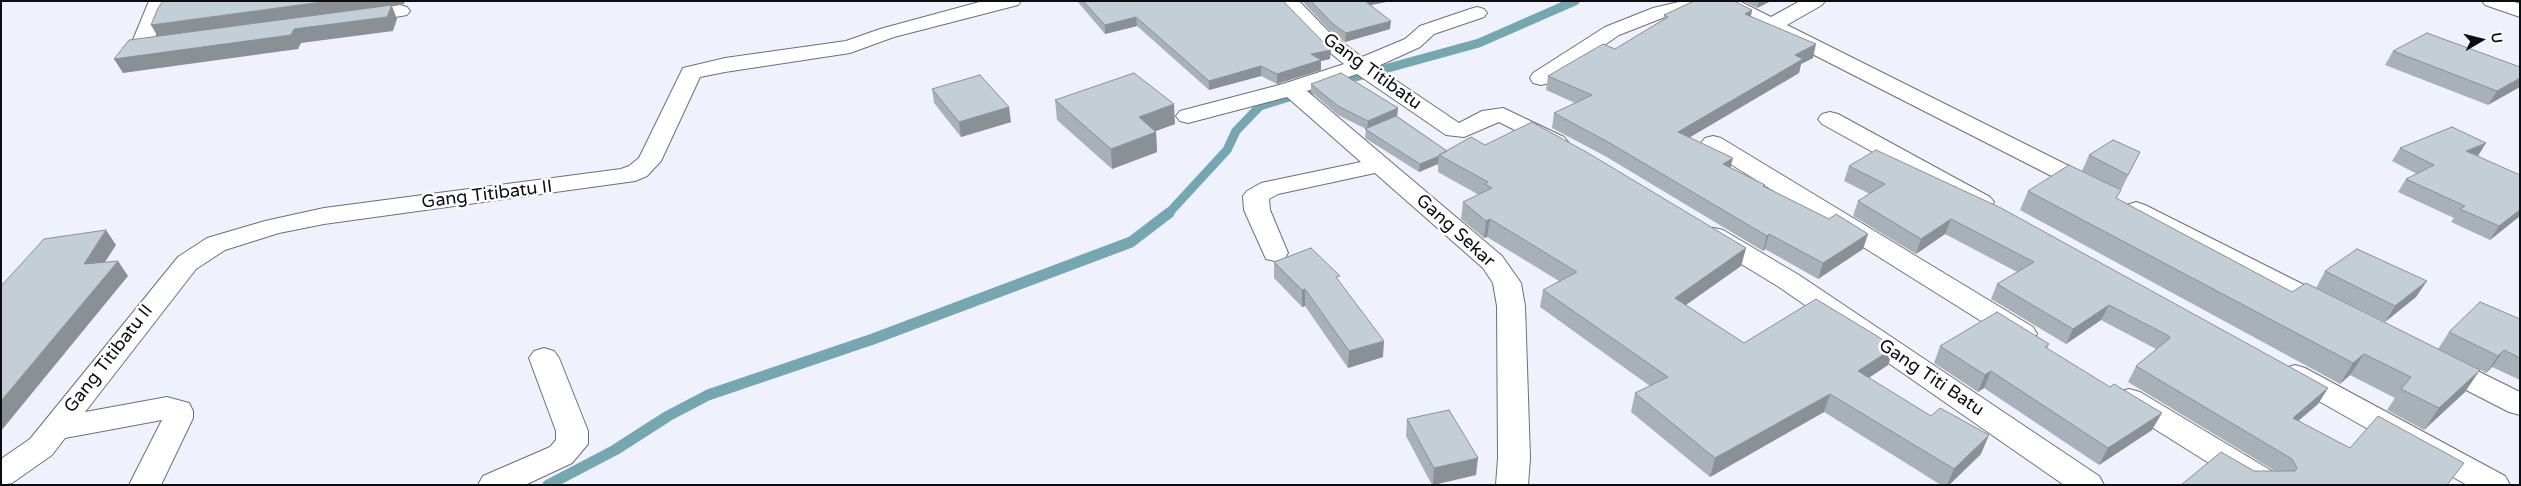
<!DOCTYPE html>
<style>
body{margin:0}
#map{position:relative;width:2521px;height:486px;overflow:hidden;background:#eff1fd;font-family:"Varela Round",sans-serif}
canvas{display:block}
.frame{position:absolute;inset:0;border:2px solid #0c0d11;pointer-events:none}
.north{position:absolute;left:2456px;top:15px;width:50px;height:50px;-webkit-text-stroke:4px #fff;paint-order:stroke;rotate:82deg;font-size:14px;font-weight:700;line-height:20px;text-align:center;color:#0c0d11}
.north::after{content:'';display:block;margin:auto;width:18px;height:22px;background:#0c0d11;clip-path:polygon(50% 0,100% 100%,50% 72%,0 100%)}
</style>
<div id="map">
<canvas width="2521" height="486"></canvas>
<div class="frame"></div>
<div class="north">U</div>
</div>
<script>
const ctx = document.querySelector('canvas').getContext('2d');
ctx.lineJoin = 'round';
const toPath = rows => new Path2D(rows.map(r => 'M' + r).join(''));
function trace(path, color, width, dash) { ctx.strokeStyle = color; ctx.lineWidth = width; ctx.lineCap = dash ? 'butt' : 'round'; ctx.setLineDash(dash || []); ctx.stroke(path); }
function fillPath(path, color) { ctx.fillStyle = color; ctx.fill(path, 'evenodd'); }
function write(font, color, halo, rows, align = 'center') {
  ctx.font = font + ' "Varela Round",sans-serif'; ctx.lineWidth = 5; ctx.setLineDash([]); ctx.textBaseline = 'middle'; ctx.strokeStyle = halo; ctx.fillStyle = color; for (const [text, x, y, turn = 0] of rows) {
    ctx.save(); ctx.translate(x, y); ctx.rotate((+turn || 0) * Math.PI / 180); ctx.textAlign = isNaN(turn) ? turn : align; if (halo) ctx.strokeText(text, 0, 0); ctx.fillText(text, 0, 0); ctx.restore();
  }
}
trace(toPath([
 [1337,82,1479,43,1575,1],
 [1167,215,1227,150,1236,131,1260,106,1324,86]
]), '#76a7b0', 9);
trace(toPath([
 [548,485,615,450,668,416,708,395,873,339,1131,242,1169,213]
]), '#76a7b0', 11);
const minor = toPath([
 [149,1,169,1,155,38,166,37,173,39,177,43,173,47,141,53,133,52,130,47,149,1],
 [983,1,1021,1,1018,5,894,37,850,53,725,72,700,77,661,161,647,176,635,181,324,224,279,233,225,250,196,269,85,412,167,397,189,403,193,411,193,418,161,485,129,485,162,420,65,438,52,455,12,483,1,485,1,459,30,439,178,257,207,238,265,221,324,208,621,169,629,166,639,158,683,68,725,58,846,41,880,29,983,1],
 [1277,1,1299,1,1331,34,1362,57,1405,39,1420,26,1470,9,1477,7,1484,9,1487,13,1484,17,1434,34,1420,47,1376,67,1459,123,1482,111,1503,108,1564,137,1568,142,1564,147,1556,149,1548,147,1499,122,1464,137,1446,135,1357,74,1307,91,1502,256,1521,283,1525,306,1530,458,1528,485,1496,485,1498,458,1497,306,1493,283,1483,268,1375,173,1278,194,1269,199,1270,210,1288,253,1284,259,1275,261,1266,259,1244,210,1243,196,1247,191,1261,183,1361,162,1287,97,1188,123,1180,121,1176,116,1180,111,1283,84,1344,64,1317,42,1277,1],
 [1683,1,1739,1,1771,17,1800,1,1825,1,1822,5,1787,25,2099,181,2102,186,2099,191,2090,193,2081,191,1724,9,1694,11,1665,17,1619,35,1549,83,1541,85,1533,83,1530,78,1533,73,1605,27,1653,8,1683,1],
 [2482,1,2512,1,2520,4,2520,17,2485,5,2482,1],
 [400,5,407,7,410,11,407,15,360,23,353,21,350,17,353,13,360,11,400,5],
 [1830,112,1838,114,1990,197,1994,202,1990,207,1981,210,1972,207,1822,124,1818,119,1822,114,1830,112],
 [1713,136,1721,138,2033,327,2037,334,2033,341,2023,343,2013,341,1705,148,1701,143,1705,138,1713,136],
 [2136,202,2145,205,2336,301,2340,307,2336,313,2326,316,2316,313,2127,215,2123,210,2127,205,2136,202],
 [1714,228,1723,230,1799,275,2099,476,2104,485,2064,485,1779,287,1705,242,1701,236,1705,230,1714,228],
 [544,348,554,351,559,358,588,431,588,444,572,463,525,485,478,485,483,476,550,447,556,440,556,431,529,358,534,351,544,348],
 [2441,355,2451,358,2520,392,2520,415,2509,412,2431,372,2426,365,2431,358,2441,355],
 [2295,365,2305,368,2505,476,2510,485,2467,485,2285,382,2280,375,2285,368,2295,365],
 [2129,389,2140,392,2280,476,2285,485,2244,485,2118,406,2114,399,2118,392,2129,389]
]);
trace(minor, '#6d6f7a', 2);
fillPath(minor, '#fff');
fillPath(toPath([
 [1077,1,1283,1,1330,59,1321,61,1321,70,1277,84,1261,76,1209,90,1137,26,1105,34],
 [1302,1,1391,1,1371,5,1390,29,1345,42,1332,33],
 [1743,1,1771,1,1757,8],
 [1752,10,1751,16,1813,58,1801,64,1799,73,1690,137,1730,167,1764,187,1829,219,1868,234,1863,249,1818,279,1765,249,1763,251,1605,156,1552,128,1554,113,1575,103,1546,90,1548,76,1615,49,1663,20,1664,15],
 [2393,51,2520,67,2488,105,2385,65],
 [1311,84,1398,108,1397,116,1447,151,1485,145,1746,248,1741,266,1686,305,1744,343,1895,347,1888,365,1869,378,1981,454,1949,485,1941,485,1824,412,1710,477,1631,412,1635,393,1650,386,1540,307,1543,290,1559,281,1487,237,1484,238,1461,219,1463,202,1479,195,1438,172,1438,164,1419,172,1365,138,1366,129,1338,115,1311,92],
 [932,89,1011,122,961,137,934,103],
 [1055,100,1175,124,1155,131,1156,132,1157,152,1112,169,1057,120],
 [2400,148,2477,156,2520,216,2490,240,2451,222,2454,218,2398,192,2406,179,2417,174,2392,161],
 [2140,152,2121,190,2082,171,2089,155],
 [1849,166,2328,388,2318,404,2298,421,2350,448,2448,485,2254,471,2275,471,2128,382,2136,366,2156,349,2101,320,2066,344,1991,299,1997,284,2017,272,1945,234,1916,254,1853,216,1858,201,1870,194,1844,181],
 [2028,191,2117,199,2465,392,2424,430,2387,410,2395,398,2350,375,2340,384,2020,210],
 [1274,262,1339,281,1383,357,1348,368,1305,306,1302,307,1274,278],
 [2325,271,2427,281,2416,297,2385,322,2316,288],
 [2520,319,2520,380,2492,367,2486,373,2438,349,2449,332],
 [2049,344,2047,348,2152,430,2099,465,1984,388,1978,392,1934,363,1940,346],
 [1407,419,1476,475,1432,485,1406,436]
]), '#a9b1b8');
fillPath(toPath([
 [329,1,405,1,404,4,392,6,397,19,393,31,301,43,298,49,123,73,114,59,158,37,151,25],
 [1361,1,1391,1,1361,7],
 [1759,1,1771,1,1757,8],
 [1752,10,1749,24,1745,14],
 [1136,17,1137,26,1105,34,1105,25],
 [1391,21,1390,29,1345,42,1346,33],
 [1816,44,1813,58,1801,64,1799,73,1675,146,1678,132,1795,55],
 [1331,50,1330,59,1321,61,1321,70,1277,84,1277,74,1311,54],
 [1261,66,1261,76,1209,90,1209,81],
 [2520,78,2520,87,2488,105,2497,91],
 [1174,104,1175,124,1140,137,1139,117],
 [1009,107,1011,122,961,137,959,122],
 [1398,108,1397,116,1367,130,1368,121],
 [1156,132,1157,152,1112,169,1111,149],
 [2486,143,2478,156,2466,151],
 [1439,156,1438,164,1419,172,1420,164],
 [1733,158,1729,173,1723,164],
 [2520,210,2520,216,2490,240,2499,226],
 [1490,219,1487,237,1484,238,1486,221],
 [1951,219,1945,234,1916,254,1921,239],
 [106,230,116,245,94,279,84,264],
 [1769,234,1765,249,1763,251,1767,236],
 [1868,234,1863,249,1818,279,1823,263],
 [1746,248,1741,266,1670,316,1675,298],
 [118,261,128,276,1,431,1,401],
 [2427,281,2416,297,2385,322,2395,306],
 [1305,289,1305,306,1302,307,1302,290],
 [2109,305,2101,320,2066,344,2073,329],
 [1384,341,1383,357,1348,368,1349,351],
 [1895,347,1888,365,1851,389,1858,371],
 [2504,350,2492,367,2486,373,2498,356],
 [2364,354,2350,375,2340,384,2353,363],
 [2480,370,2465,392,2424,430,2439,408],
 [1991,371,1984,388,1978,392,1985,375],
 [2328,388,2318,404,2283,434,2293,418],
 [1830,394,1824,412,1710,477,1715,458],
 [2162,413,2152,430,2099,465,2108,448],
 [1989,435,1981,454,1949,485,1947,485,1954,469],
 [1478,458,1476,475,1433,485,1434,468]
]), '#899096');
const building = toPath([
 [163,1,329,1,151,25,158,8,163,1],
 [1083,1,1283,1,1331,50,1311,54,1321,60,1277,74,1261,66,1209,81,1136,17,1105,25,1083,1],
 [1311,1,1365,1,1391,21,1346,33,1333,24,1311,1],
 [1694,1,1734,1,1752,10,1745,14,1816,44,1795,55,1803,59,1678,132,1733,158,1723,164,1765,185,1763,186,1829,219,1836,214,1868,234,1823,263,1769,234,1767,236,1608,142,1554,113,1592,95,1548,76,1603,44,1615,49,1668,17,1664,15,1694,1],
 [392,5,387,17,294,29,291,35,114,59,129,40,392,5],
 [2427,33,2520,67,2520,78,2497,91,2393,51,2427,33],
 [1134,73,1174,104,1139,117,1156,132,1111,149,1055,100,1134,73],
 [1341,73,1398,108,1368,121,1338,106,1311,84,1341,73],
 [980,75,1009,107,959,122,932,89,980,75],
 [1396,116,1447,151,1439,155,1439,156,1420,164,1365,129,1396,116],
 [1532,122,1588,153,1746,248,1675,298,1744,343,1816,299,1895,347,1858,371,1931,416,1940,408,1989,435,1954,469,1830,394,1715,458,1635,393,1668,377,1543,290,1577,272,1490,219,1486,221,1463,202,1492,188,1485,184,1488,182,1439,155,1471,137,1485,145,1532,122],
 [2452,127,2486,143,2466,151,2520,175,2520,210,2499,226,2460,209,2465,206,2406,179,2434,165,2400,148,2452,127],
 [2113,140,2140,152,2128,175,2089,155,2113,140],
 [1876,150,2001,208,2328,388,2293,418,2350,448,2378,416,2464,463,2447,485,2181,485,2221,452,2254,471,2295,471,2297,468,2292,459,2136,366,2170,338,2169,336,2109,305,2073,329,1997,284,2034,262,1951,219,1921,239,1858,201,1885,184,1849,166,1876,150],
 [2069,165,2121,190,2116,198,2292,292,2306,283,2480,370,2439,408,2401,389,2411,377,2364,354,2353,363,2028,191,2069,165],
 [106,230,84,264,118,261,1,401,1,286,44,239,106,230],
 [1311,248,1340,276,1336,277,1384,341,1349,351,1305,289,1302,290,1274,262,1311,248],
 [2357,249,2427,281,2395,306,2325,271,2357,249],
 [2480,302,2520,319,2520,358,2504,350,2498,356,2449,332,2480,302],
 [1997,312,2049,344,2045,347,2110,387,2114,384,2162,413,2108,448,1991,371,1985,375,1940,346,1997,312],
 [1449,410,1478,458,1434,468,1407,419,1449,410]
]);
fillPath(building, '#c4ced6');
trace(building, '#899096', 1);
write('18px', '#0c0d11', '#fff', [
 ["Gang Titibatu",1372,72,36],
 ["Gang Titibatu II",487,195,-7],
 ["Gang Sekar",1455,231,42],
 ["Gang Titibatu II",109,359,-52],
 ["Gang Titi Batu",1931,378,34]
]);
</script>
